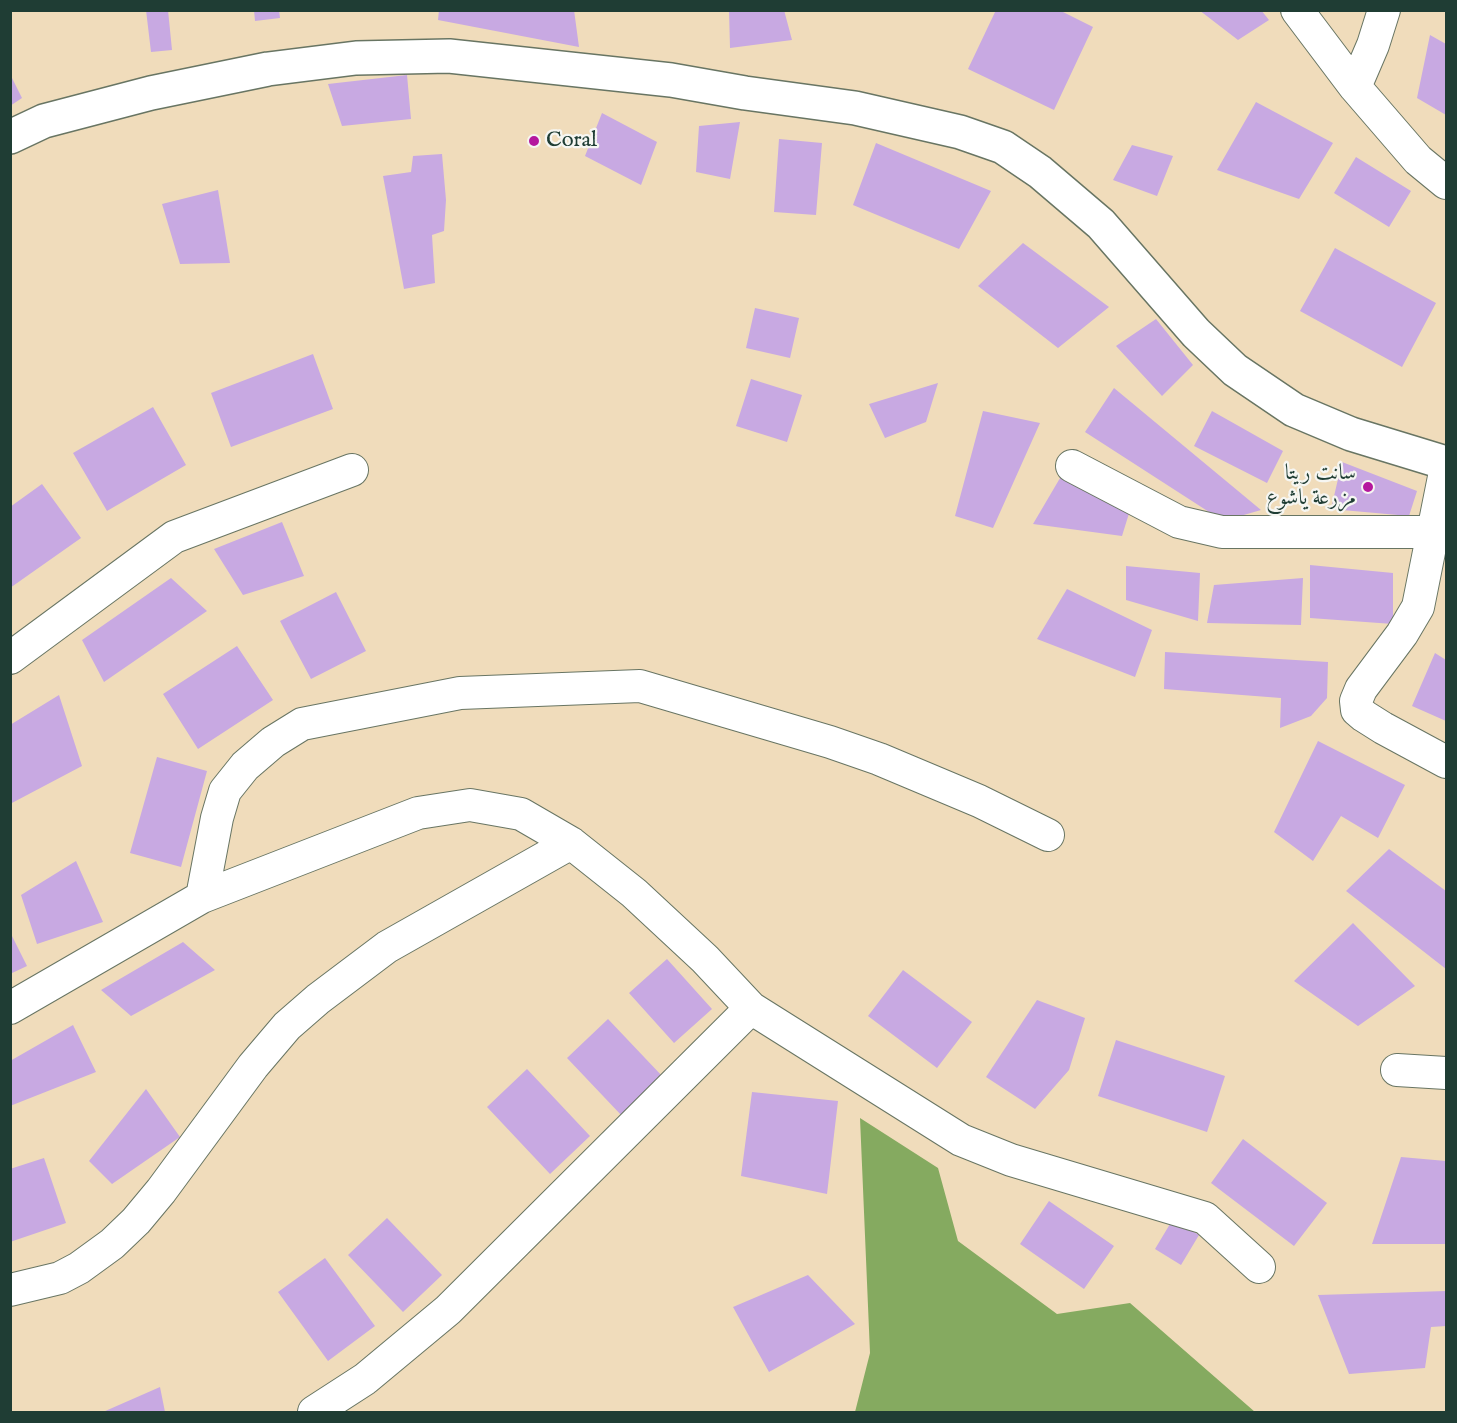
<!DOCTYPE html>
<meta charset="utf-8">
<style>
body{margin:0}
#map{position:relative;width:1457px;height:1423px;overflow:hidden;background:#f0dcbb;font-family:"IM FELL English",serif}
canvas{display:block}
.frame{position:absolute;inset:0;border:12px solid #1f3d34;pointer-events:none}
</style>
<div id="map">
<canvas width="1457" height="1423"></canvas>
<div class="frame"></div>
</div>
<script>
const ctx = document.querySelector('canvas').getContext('2d');
ctx.lineJoin = 'round';
function fillPath(path, color) { ctx.fillStyle = color; ctx.fill(path, 'evenodd'); }
const toPath = rows => new Path2D(rows.map(r => 'M' + r).join(''));
function trace(path, color, width, dash) { ctx.strokeStyle = color; ctx.lineWidth = width; ctx.lineCap = dash ? 'butt' : 'round'; ctx.setLineDash(dash || []); ctx.stroke(path); }
function write(font, color, halo, rows, align = 'center') {
  ctx.font = font + ' "IM FELL English",Amiri,serif'; ctx.lineWidth = 4.5; ctx.setLineDash([]); ctx.textBaseline = 'middle'; ctx.strokeStyle = halo; ctx.fillStyle = color; for (const [text, x, y, turn = 0] of rows) {
    ctx.save(); ctx.translate(x, y); ctx.rotate((+turn || 0) * Math.PI / 180); ctx.textAlign = isNaN(turn) ? turn : align; if (halo) ctx.strokeText(text, 0, 0); ctx.fillText(text, 0, 0); ctx.restore();
  }
}
fillPath(toPath([
 [860,1118,938,1168,958,1241,1057,1314,1130,1303,1255,1412,855,1412,870,1353]
]), '#85aa60');
fillPath(toPath([
 [146,10,168,10,172,50,151,52],
 [254,10,279,10,280,18,255,21],
 [439,10,574,10,579,47,438,20],
 [729,10,784,10,792,40,730,48],
 [996,10,1059,10,1093,27,1054,110,968,69],
 [1199,10,1261,10,1269,20,1238,40],
 [1430,35,1446,44,1446,115,1417,98],
 [10,74,22,98,10,106],
 [407,75,411,119,342,126,328,84],
 [1256,102,1333,143,1299,199,1217,170],
 [602,113,657,142,641,185,585,156],
 [740,122,730,179,696,172,699,126],
 [779,139,822,143,816,215,774,212],
 [876,143,991,191,959,249,853,205],
 [1132,145,1173,156,1157,196,1113,180],
 [442,154,446,200,444,231,432,235,435,283,404,289,383,176,411,172,413,156],
 [1356,157,1411,191,1389,227,1334,193],
 [218,190,230,263,180,264,162,204],
 [1023,243,1109,307,1058,348,978,286],
 [1335,248,1436,303,1402,367,1300,311],
 [755,308,799,318,790,358,746,348],
 [1156,319,1193,365,1162,396,1116,346],
 [313,354,333,409,231,447,211,393],
 [751,379,802,395,787,442,736,426],
 [938,383,926,422,885,438,869,404],
 [1114,388,1261,510,1223,521,1085,432],
 [153,407,186,465,107,511,73,453],
 [983,411,1040,423,993,528,955,516],
 [1212,411,1283,451,1267,483,1194,446],
 [1342,462,1417,491,1409,516,1331,509],
 [1063,473,1131,507,1122,536,1033,524],
 [42,484,81,538,10,588,10,507],
 [282,522,304,576,243,595,214,549],
 [1310,565,1393,573,1393,624,1310,618],
 [1126,566,1200,573,1198,621,1126,600],
 [171,578,207,611,104,682,82,640],
 [1303,578,1301,625,1207,623,1214,585],
 [1067,589,1152,630,1135,677,1037,639],
 [336,592,366,651,311,679,280,621],
 [237,646,273,700,198,749,163,694],
 [1165,652,1328,662,1327,698,1311,716,1280,728,1281,698,1164,689],
 [1435,653,1446,660,1446,721,1412,706],
 [59,695,82,766,10,804,10,725],
 [1318,741,1405,785,1378,838,1341,816,1313,861,1274,832],
 [157,757,207,771,181,867,130,853],
 [1389,849,1446,891,1446,969,1346,891],
 [76,861,103,922,37,944,21,895],
 [1353,923,1415,986,1358,1026,1294,981],
 [10,932,27,966,10,974],
 [183,942,215,970,131,1016,101,990],
 [667,959,712,1009,674,1043,629,993],
 [903,970,972,1022,937,1068,868,1016],
 [1037,1000,1085,1018,1069,1070,1035,1109,986,1077],
 [608,1019,663,1077,622,1116,567,1058],
 [73,1025,96,1072,10,1106,10,1061],
 [1116,1040,1225,1076,1207,1132,1098,1096],
 [527,1069,590,1136,550,1174,487,1107],
 [146,1089,180,1137,112,1184,89,1161],
 [752,1092,838,1101,827,1194,741,1176],
 [1243,1139,1327,1203,1294,1246,1211,1183],
 [1401,1157,1446,1161,1446,1244,1372,1244],
 [44,1158,66,1223,10,1242,10,1169],
 [1049,1201,1114,1246,1084,1289,1020,1244],
 [387,1218,442,1275,403,1312,348,1255],
 [1173,1219,1199,1235,1181,1265,1155,1249],
 [325,1258,375,1326,328,1361,278,1292],
 [808,1275,855,1324,769,1372,733,1307],
 [1446,1291,1446,1326,1431,1327,1425,1368,1349,1374,1318,1295],
 [160,1387,165,1412,103,1412]
]), '#c8a9e2');
const minor = toPath([
 [1297,10,1355,87,1418,160,1446,183],
 [1355,87,1373,45,1384,10],
 [1072,466,1179,522,1222,532,1433,532],
 [1446,467,1418,607,1402,634,1361,689,1356,701,1357,710,1364,716,1383,728,1446,762],
 [10,658,174,537,352,470],
 [202,897,217,818,225,791,245,766,273,742,302,724,460,693,640,686,830,742,879,759,979,801,1048,835],
 [10,1008,202,897,418,813,470,805,521,814,571,843,634,893,705,959,751,1008,448,1310,365,1379,314,1412],
 [751,1008,961,1140,1011,1160,1205,1218,1259,1267],
 [1397,1070,1446,1073],
 [10,1290,60,1278,79,1268,112,1244,136,1221,161,1191,253,1066,287,1026,318,999,387,947,571,843]
]);
const tertiary = toPath([
 [10,137,44,121,151,93,268,69,356,58,449,56,671,80,745,93,855,108,960,132,1003,147,1040,172,1101,224,1196,333,1235,370,1294,410,1351,434,1446,463]
]);
trace(minor, '#687563', 34);
trace(tertiary, '#687563', 36);
trace(minor, '#fff', 32);
trace(tertiary, '#fff', 33);
for (const [x, y, r, color] of [
 [534,141,6,"#b5179e"],
 [1368,487,6,"#b5179e"]
]) { const dot = new Path2D(); dot.arc(x, y, r, 0, 2 * Math.PI); ctx.fillStyle = color; ctx.fill(dot); trace(dot, '#f6f6f2', 2); }
write('22px', '#1f3d34', '#f6f6f2', [
 ["Coral",546,141],
 ["سانت ريتا",1356,474,"right"],
 ["مزرعة ياشوع",1356,499,"right"]
], 'left');
</script>
